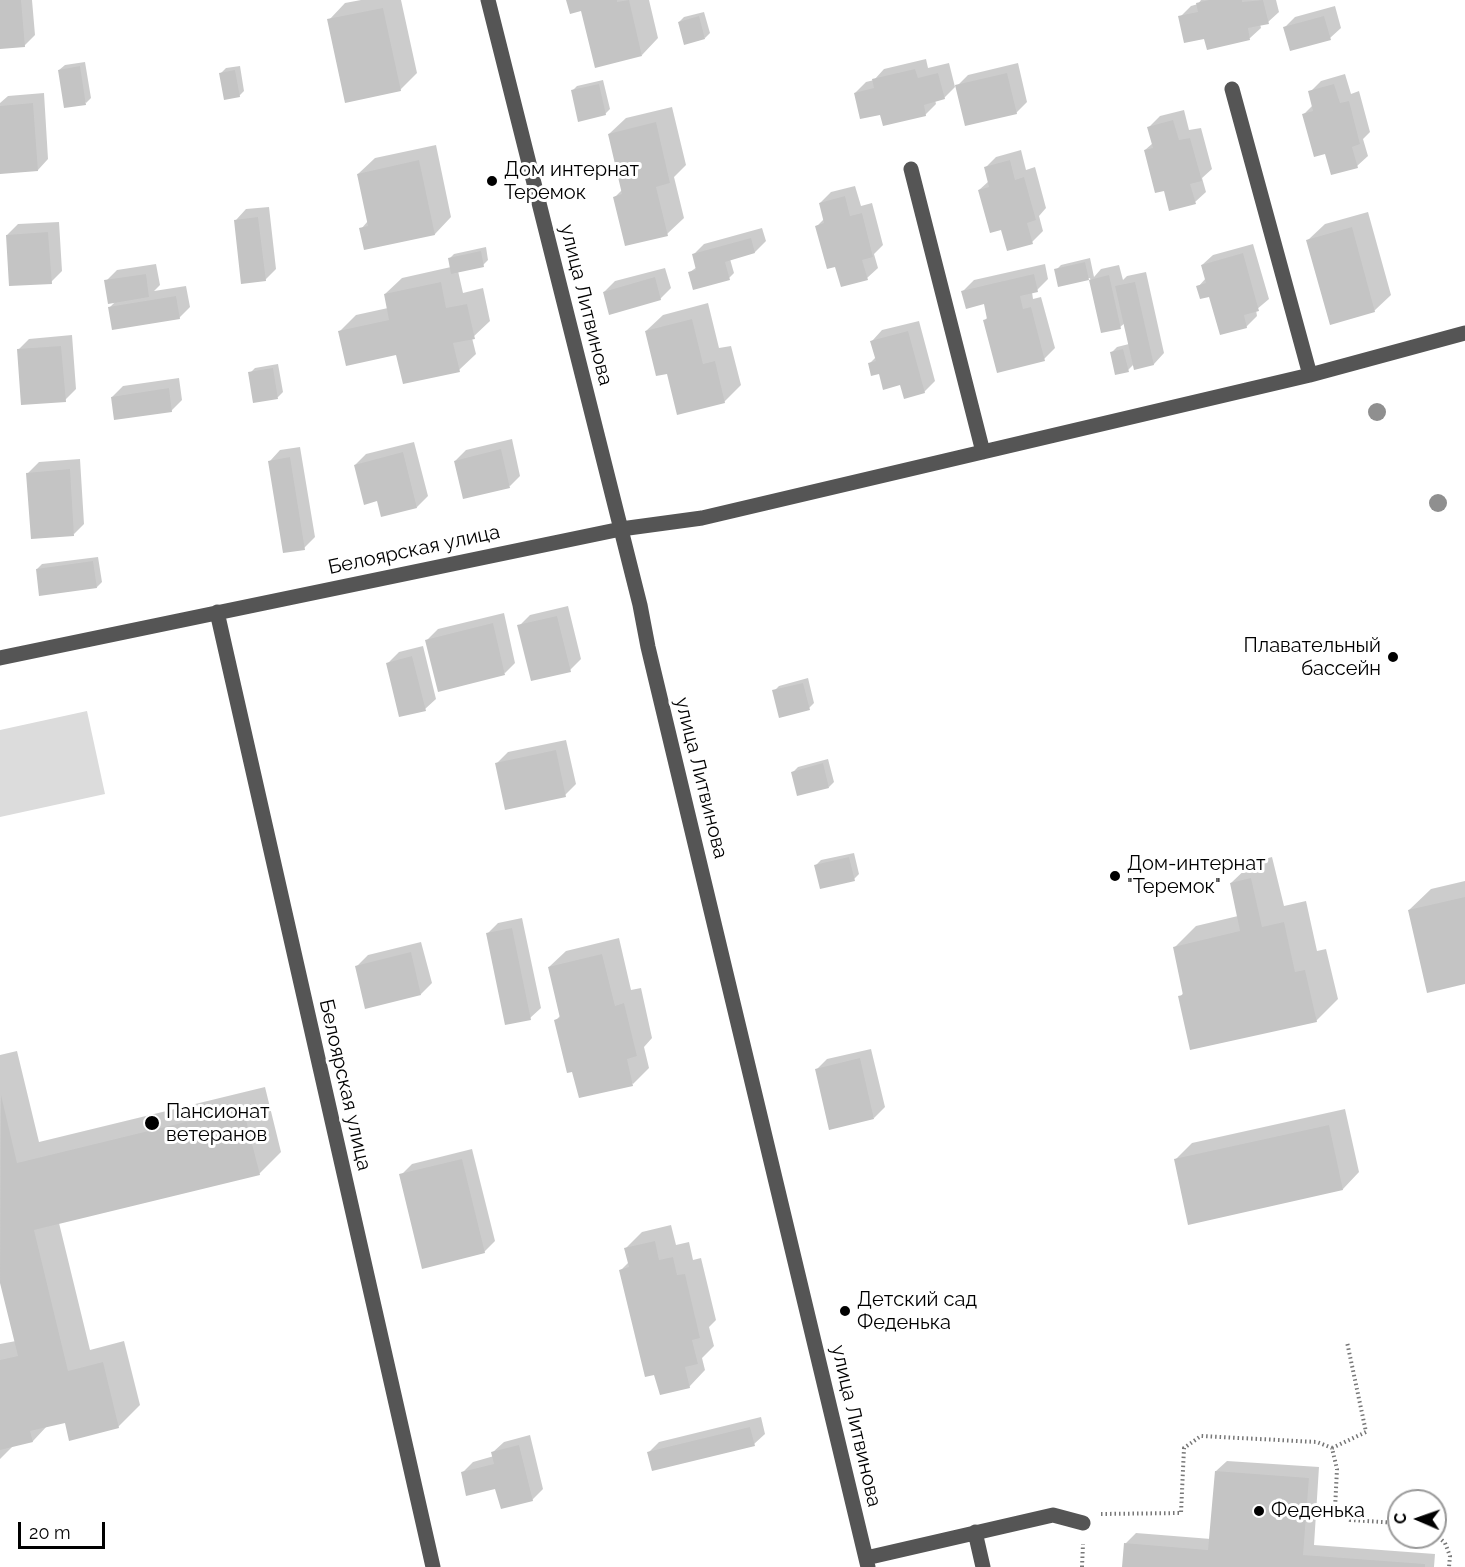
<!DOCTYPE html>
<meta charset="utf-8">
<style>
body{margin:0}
#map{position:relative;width:1465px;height:1567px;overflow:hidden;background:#fff;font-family:Raleway,sans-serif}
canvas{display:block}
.north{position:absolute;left:1387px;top:1489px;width:60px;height:60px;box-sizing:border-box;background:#fff;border:2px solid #999;border-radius:50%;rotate:272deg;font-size:16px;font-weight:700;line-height:24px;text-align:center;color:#000}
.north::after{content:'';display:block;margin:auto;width:21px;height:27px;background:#000;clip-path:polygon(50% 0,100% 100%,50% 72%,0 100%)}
.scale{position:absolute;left:18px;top:1522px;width:87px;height:27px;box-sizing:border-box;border:3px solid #000;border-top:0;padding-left:8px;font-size:18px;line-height:21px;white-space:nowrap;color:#000;-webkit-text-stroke:4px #fff;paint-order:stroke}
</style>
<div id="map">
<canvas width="1465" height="1567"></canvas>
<div class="north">С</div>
<div class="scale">20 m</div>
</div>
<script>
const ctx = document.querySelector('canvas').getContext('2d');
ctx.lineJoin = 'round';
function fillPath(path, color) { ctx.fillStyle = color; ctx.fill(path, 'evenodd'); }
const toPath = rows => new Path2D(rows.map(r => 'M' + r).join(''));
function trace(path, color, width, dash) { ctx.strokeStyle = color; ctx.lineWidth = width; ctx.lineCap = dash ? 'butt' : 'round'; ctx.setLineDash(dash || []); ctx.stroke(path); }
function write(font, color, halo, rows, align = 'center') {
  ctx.font = font + ' Raleway,sans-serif'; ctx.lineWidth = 6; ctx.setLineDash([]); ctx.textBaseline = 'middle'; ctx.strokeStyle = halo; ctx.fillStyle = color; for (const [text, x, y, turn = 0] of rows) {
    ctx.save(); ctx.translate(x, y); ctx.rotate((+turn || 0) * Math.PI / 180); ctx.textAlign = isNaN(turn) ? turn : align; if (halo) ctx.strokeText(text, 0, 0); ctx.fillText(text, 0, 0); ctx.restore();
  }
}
fillPath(toPath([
 [87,711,105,794,0,817,0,730]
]), '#dcdcdc');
fillPath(toPath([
 [0,0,32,0,35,35,24,46,0,47],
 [361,0,401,0,417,73,400,90,329,20,345,3],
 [568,0,649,0,658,38,642,55],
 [1201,0,1276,0,1279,12,1268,22,1260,24,1261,28,1250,38,1205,37,1180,17,1191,6,1198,4],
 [1335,6,1341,28,1330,38,1284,28,1295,17],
 [704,12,710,33,705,38,679,22,684,17],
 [926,59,928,68,949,63,955,87,944,98,935,100,936,104,925,115,881,113,855,93,866,82,874,80,884,69],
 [85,62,91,98,86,103,59,70,65,65],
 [1018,63,1027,102,1016,113,957,86,968,75],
 [240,66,244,91,239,96,221,73,226,68],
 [1345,74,1351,94,1359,91,1370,132,1363,139,1368,156,1357,166,1304,114,1313,105,1310,92,1321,81],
 [603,80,610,109,605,114,572,91,577,86],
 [44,93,48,159,38,170,0,152,0,103,8,96],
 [672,107,686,165,674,177,684,218,667,234,614,198,622,190,609,134,626,118],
 [1184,110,1189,130,1201,128,1212,169,1202,178,1206,192,1195,202,1145,150,1153,143,1149,127,1160,116],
 [436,145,451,217,435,234,361,229,368,221,358,174,375,158],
 [1021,150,1026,170,1035,167,1046,208,1039,216,1043,231,1032,242,1002,228,979,190,989,181,985,168,996,157],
 [855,186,861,206,872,203,883,245,874,254,878,268,867,278,836,265,817,226,824,219,820,203,831,192],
 [269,207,276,269,265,280,236,220,246,209],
 [1368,212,1391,295,1374,311,1308,240,1325,224],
 [59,222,62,271,51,282,7,235,18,224],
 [762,228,766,241,755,252,730,259,734,273,729,278,690,272,697,267,693,255,704,244],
 [1253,244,1269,299,1256,310,1257,316,1246,327,1210,295,1198,287,1206,278,1202,265,1213,255],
 [486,247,488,260,483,265,458,271,463,293,483,288,490,321,472,338,476,354,459,370,398,354,340,331,356,315,388,308,385,294,402,278,451,267,449,259,454,254],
 [1090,258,1094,277,1101,269,1119,265,1123,280,1127,276,1146,272,1164,353,1154,364,1134,364,1128,370,1112,352,1117,347,1129,344,1125,323,1120,327,1102,331,1090,278,1059,285,1056,270,1061,265],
 [156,264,160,285,154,291,186,286,190,307,179,318,110,307,116,301,106,281,117,270],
 [1045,264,1048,279,1037,290,1032,292,1033,299,1041,297,1055,348,1044,359,984,321,988,317,985,303,963,291,974,280],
 [665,268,671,288,660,299,604,292,615,281],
 [708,303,719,348,731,346,741,385,724,402,646,331,663,315],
 [919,321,935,381,924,392,901,383,869,364,876,357,872,341,882,330],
 [72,335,76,389,65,400,18,350,29,339],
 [278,364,283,392,278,397,254,401,250,373,255,368],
 [179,378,182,400,171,411,112,397,123,386],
 [512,439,520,476,510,486,455,461,466,450],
 [414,442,428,496,417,507,378,499,355,465,366,454],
 [300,447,315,537,304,548,270,461,280,450],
 [80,459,84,524,74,534,28,473,39,462],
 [98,557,102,582,97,587,37,569,42,564],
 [568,606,581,659,570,670,519,626,530,615],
 [504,613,515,663,505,673,427,640,438,629],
 [423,646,436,699,425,709,388,663,399,652],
 [808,678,814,703,809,708,774,691,779,686],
 [566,740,576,784,565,795,497,763,508,752],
 [828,759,834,782,829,787,793,772,798,767],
 [854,853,859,874,854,879,816,865,821,860],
 [1272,857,1284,906,1306,901,1317,951,1326,949,1338,999,1316,1021,1180,997,1184,992,1175,947,1196,926,1238,916,1231,883,1253,862],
 [1465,881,1465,982,1409,910,1431,889],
 [522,918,541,1008,530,1018,487,934,498,923],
 [619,938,631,990,641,988,652,1038,644,1047,649,1068,633,1084,556,1020,561,1015,549,967,566,951],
 [421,942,432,983,421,994,357,966,368,955],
 [871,1049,885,1107,874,1118,816,1070,827,1059],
 [17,1051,39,1142,265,1087,281,1152,259,1174,59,1223,90,1350,124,1341,140,1405,118,1427,66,1421,48,1425,33,1441,14,1445,0,1459,0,1344,16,1341,0,1276,0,1055],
 [1345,1109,1359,1172,1343,1189,1175,1160,1192,1143],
 [472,1149,495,1241,484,1252,401,1175,412,1164],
 [671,1225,676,1245,689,1242,693,1260,701,1258,716,1320,709,1327,714,1346,702,1358,705,1370,689,1387,621,1270,629,1262,626,1248,642,1232],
 [761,1417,765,1434,754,1444,648,1453,659,1442],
 [530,1435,543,1489,532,1500,463,1472,473,1462,494,1456,493,1452,504,1442],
 [1227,1461,1319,1467,1314,1545,1435,1554,1434,1567,1124,1567,1125,1544,1136,1533,1211,1539,1216,1471]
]), '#0003');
fillPath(toPath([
 [0,0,21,0,25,47,0,49],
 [566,0,617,0,617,2,629,0,642,56,595,68,581,11,570,14],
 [1209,0,1242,0,1242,2,1263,0,1269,24,1248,28,1250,40,1207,50,1204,39,1184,43,1178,16,1198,12,1196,3],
 [383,8,401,91,345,103,327,19],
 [699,16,705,39,684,45,678,22],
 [1324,16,1331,40,1290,51,1283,27],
 [80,66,86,105,64,108,58,70],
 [915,69,918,78,938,73,945,99,924,105,926,116,883,126,880,115,860,119,854,93,874,88,872,79],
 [235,70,240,97,224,100,219,73],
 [1007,73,1017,114,965,126,955,85],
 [599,84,606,115,578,122,571,90],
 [1334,84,1340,103,1349,101,1360,144,1352,147,1358,168,1331,175,1325,154,1314,157,1302,114,1313,111,1308,91],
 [33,103,38,171,0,174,0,106],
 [1173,120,1179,140,1190,138,1202,181,1190,184,1196,204,1169,211,1164,191,1155,193,1144,150,1153,148,1147,127],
 [656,122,670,183,656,187,668,236,625,246,613,197,622,194,608,134],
 [419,160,435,235,364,250,359,228,368,226,357,174],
 [1010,160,1015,180,1024,177,1036,220,1027,223,1033,244,1007,251,1001,230,990,233,978,190,989,187,984,167],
 [845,196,850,216,862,213,873,257,862,260,868,280,841,287,835,267,827,269,815,226,824,223,819,203],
 [258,217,266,281,241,284,234,220],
 [1352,227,1375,312,1330,325,1306,240],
 [48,232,52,284,9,286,6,235],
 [751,238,755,253,725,262,730,280,693,290,688,272,696,270,692,254],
 [481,251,484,267,451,274,448,258],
 [1243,253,1259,311,1244,315,1247,328,1220,335,1209,297,1200,299,1196,286,1206,283,1201,265],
 [1085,262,1089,280,1058,287,1054,269],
 [146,274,149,297,108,304,104,280],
 [1034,274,1038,292,1020,296,1023,309,1031,307,1045,361,997,373,983,320,987,319,984,304,966,309,961,291],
 [1109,275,1121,329,1101,333,1089,280],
 [655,277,661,300,609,315,603,292],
 [441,282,446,308,467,304,475,339,453,343,460,372,403,384,396,355,346,366,338,331,389,320,384,294],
 [1135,282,1154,365,1134,370,1115,286],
 [176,296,180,319,112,330,108,307],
 [692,319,703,364,715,361,725,403,677,415,667,374,656,376,645,331],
 [908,331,925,393,904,399,900,385,883,390,879,374,871,376,868,363,876,361,870,341],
 [61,346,66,402,21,405,17,349],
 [1123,349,1129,372,1115,375,1110,352],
 [273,368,278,399,253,403,248,372],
 [169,388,172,412,114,420,111,397],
 [501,449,510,488,463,499,454,461],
 [403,452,417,508,381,517,377,501,364,505,354,465],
 [290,457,305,550,283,553,268,461],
 [70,469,74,536,31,539,26,473],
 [93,561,97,588,39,596,36,569],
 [557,616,571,672,531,681,517,625],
 [493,623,505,675,438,692,425,640],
 [412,656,426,711,399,717,386,663],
 [803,683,810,710,779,718,772,690],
 [556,750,566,797,505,810,495,763],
 [823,763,829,788,797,796,791,772],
 [849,857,855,881,820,889,814,865],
 [1251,878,1262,927,1284,922,1295,972,1305,970,1317,1022,1190,1050,1178,996,1183,995,1173,947,1240,931,1230,883],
 [1465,897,1465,984,1427,993,1408,910],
 [512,928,531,1020,505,1025,486,933],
 [411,952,421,995,365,1009,355,966],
 [602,954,615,1006,624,1003,637,1056,627,1059,633,1086,579,1098,572,1072,567,1073,554,1020,560,1018,548,967],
 [860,1058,874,1119,829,1130,815,1069],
 [1,1095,17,1163,243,1108,260,1175,34,1230,68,1371,103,1362,119,1428,69,1441,65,1423,30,1431,33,1442,0,1450,0,1360,18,1356,0,1283],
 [1329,1125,1343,1190,1188,1225,1174,1159],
 [462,1159,485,1253,422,1269,399,1174],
 [655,1241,659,1260,673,1257,677,1275,685,1274,700,1338,692,1340,698,1364,685,1367,690,1388,660,1395,654,1375,645,1377,619,1270,629,1267,624,1248],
 [750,1427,755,1446,652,1471,647,1452],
 [519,1445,533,1501,501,1509,495,1489,466,1496,461,1472,494,1464,491,1452],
 [1215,1471,1309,1478,1303,1555,1425,1564,1425,1567,1122,1567,1124,1543,1208,1550]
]), '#c4c4c4');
trace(toPath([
 [1332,1448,1366,1432,1347,1342],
 [1101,1514,1181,1513,1184,1448,1201,1436,1317,1442,1332,1448,1337,1469,1335,1509,1350,1520,1399,1523],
 [1435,1534,1445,1543,1450,1556,1449,1567],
 [1082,1567,1083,1544]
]), '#777', 4, [1.5, 3]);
trace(toPath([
 [488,0,640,605,648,647,868,1567],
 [1232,89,1310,375],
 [911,169,983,452],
 [217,612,433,1567],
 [0,658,621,529,702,518,1310,375,1465,333],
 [975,1532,983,1567],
 [866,1558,1053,1515,1083,1523]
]), '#555', 15);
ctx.fillStyle = '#8f8f8f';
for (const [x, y] of [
 [1377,412],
 [1438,503]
]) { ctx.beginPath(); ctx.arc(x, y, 9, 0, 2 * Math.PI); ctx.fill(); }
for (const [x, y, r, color] of [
 [492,181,6,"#000"],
 [1393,657,6,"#000"],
 [1115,876,6,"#000"],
 [152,1123,8,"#000"],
 [845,1311,6,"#000"],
 [1259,1511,6,"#000"]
]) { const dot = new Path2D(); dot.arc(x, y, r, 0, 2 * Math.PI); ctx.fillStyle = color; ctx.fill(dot); trace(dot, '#fff', 2); }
write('20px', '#000', '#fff', [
 ["Дом интернат",504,170],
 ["Теремок",504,193],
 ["Плавательный",1381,646,"right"],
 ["бассейн",1381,669,"right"],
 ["Дом-интернат",1127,864],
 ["\"Теремок\"",1127,887],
 ["Пансионат",166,1112],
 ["ветеранов",166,1135],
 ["Детский сад",857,1300],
 ["Феденька",857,1323],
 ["Феденька",1271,1511]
], 'left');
write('20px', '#000', '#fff', [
 ["улица Литвинова",586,305,76],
 ["Белоярская улица",414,550,-12],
 ["улица Литвинова",701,778,76],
 ["Белоярская улица",345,1085,77],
 ["улица Литвинова",856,1426,77]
]);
</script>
